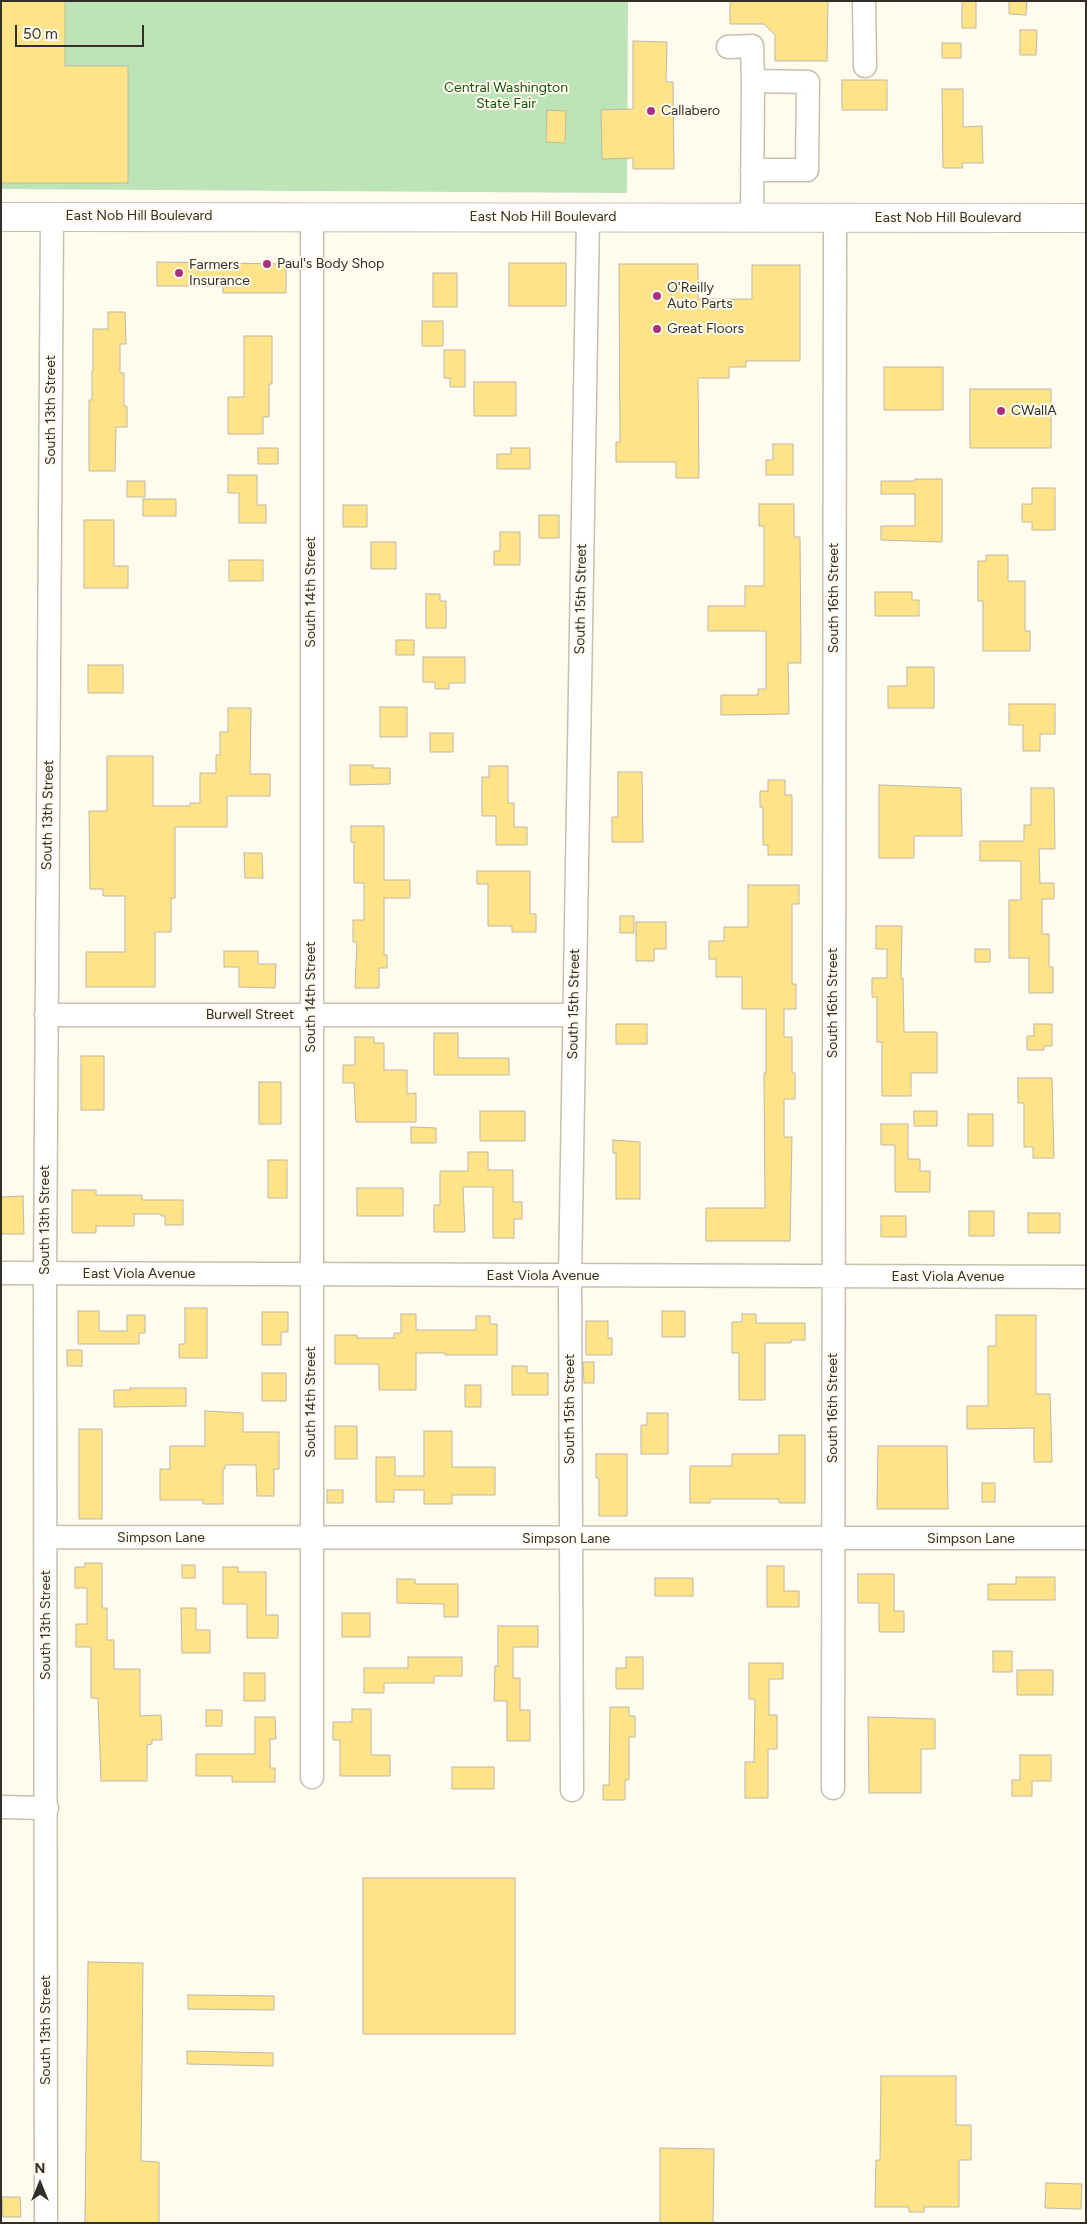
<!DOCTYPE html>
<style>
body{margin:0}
#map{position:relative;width:1087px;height:2224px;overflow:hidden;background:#fffbef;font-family:Figtree,sans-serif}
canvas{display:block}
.frame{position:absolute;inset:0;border:2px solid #312f27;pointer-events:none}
.north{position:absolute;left:15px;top:2159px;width:50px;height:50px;-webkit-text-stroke:4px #fffbef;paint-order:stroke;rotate:0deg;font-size:14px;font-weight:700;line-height:20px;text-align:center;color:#312f27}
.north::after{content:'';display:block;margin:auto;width:18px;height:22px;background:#312f27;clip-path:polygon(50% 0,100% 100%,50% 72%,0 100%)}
.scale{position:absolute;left:15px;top:25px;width:129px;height:22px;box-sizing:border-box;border:2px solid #312f27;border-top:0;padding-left:6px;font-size:15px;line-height:18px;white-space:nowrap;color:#312f27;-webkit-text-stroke:4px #fffbef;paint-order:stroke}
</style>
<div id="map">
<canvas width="1087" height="2224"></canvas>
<div class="frame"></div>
<div class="north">N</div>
<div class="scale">50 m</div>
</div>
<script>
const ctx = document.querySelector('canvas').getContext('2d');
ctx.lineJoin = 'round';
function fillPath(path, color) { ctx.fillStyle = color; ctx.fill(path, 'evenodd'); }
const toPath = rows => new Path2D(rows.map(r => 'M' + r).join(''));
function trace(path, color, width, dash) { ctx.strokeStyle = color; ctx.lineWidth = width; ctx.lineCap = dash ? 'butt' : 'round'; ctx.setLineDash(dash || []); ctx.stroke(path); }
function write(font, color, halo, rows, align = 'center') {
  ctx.font = font + ' Figtree,sans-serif'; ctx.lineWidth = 4; ctx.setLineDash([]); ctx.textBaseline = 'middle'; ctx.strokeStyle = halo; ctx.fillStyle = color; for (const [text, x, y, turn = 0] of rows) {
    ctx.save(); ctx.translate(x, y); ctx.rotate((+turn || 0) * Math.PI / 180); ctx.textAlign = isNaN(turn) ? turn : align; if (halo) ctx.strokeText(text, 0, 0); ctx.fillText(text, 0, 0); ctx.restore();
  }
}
fillPath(toPath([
 [1,1,628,1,627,193,1,189]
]), '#bde4b7');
const building = toPath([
 [1,1,65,1,65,66,128,66,128,183,1,183,1,1],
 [730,1,828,1,827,61,775,61,775,35,764,24,730,24,730,1],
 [962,1,976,1,976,28,962,28,962,1],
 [1009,1,1027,1,1026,15,1009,14,1009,1],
 [1020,30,1037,30,1036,55,1020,55,1020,30],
 [633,41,667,42,666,82,673,82,674,169,633,169,633,158,602,159,601,110,633,109,633,41],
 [942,43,961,43,961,58,942,58,942,43],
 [842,80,887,80,887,110,842,110,842,80],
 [942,89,963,89,963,127,982,126,983,163,962,163,963,168,943,168,942,89],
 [547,110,566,111,565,143,546,142,547,110],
 [157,262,286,264,286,293,223,293,223,286,157,286,157,262],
 [509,263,566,263,566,306,509,306,509,263],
 [619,264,698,264,698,299,752,299,752,265,800,265,800,361,746,361,746,367,729,367,729,378,698,378,699,478,676,478,676,462,616,462,616,442,620,442,619,264],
 [433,273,457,273,457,307,433,307,433,273],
 [108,312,125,312,126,344,120,344,120,373,124,373,124,406,127,406,127,427,116,427,115,471,89,471,89,400,92,400,92,370,93,370,93,329,108,329,108,312],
 [422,321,443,321,443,346,422,346,422,321],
 [244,336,272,336,272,384,269,384,269,417,263,417,263,434,228,434,228,397,244,397,244,336],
 [444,350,465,350,465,387,450,387,450,378,444,378,444,350],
 [884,367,943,367,943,410,884,410,884,367],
 [474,382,516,382,516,416,474,416,474,382],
 [970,389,1051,389,1051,448,970,448,970,389],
 [773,444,793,444,793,475,766,475,766,460,773,460,773,444],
 [258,448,278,448,278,464,258,464,258,448],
 [511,448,530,448,530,469,497,469,497,454,511,454,511,448],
 [228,475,257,475,257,505,266,505,266,523,239,523,239,493,228,493,228,475],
 [915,479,942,479,942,542,881,540,881,526,915,526,915,494,881,494,881,481,915,481,915,479],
 [127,481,145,481,145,497,127,497,127,481],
 [1032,488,1055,488,1055,530,1032,530,1032,522,1022,522,1022,504,1032,504,1032,488],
 [143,499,176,499,176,516,143,516,143,499],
 [759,504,794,504,794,537,800,537,801,663,788,663,789,714,721,715,721,695,758,695,758,689,766,689,766,631,708,631,708,606,745,606,745,586,764,586,764,526,759,526,759,504],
 [343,505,367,505,367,527,343,527,343,505],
 [539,515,559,515,559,538,539,538,539,515],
 [84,520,114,520,114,566,128,566,128,588,84,588,84,520],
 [500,532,520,532,520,565,494,565,494,551,500,551,500,532],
 [371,542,396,542,396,569,371,569,371,542],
 [986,555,1008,555,1008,581,1025,581,1025,631,1030,631,1030,651,983,651,983,601,978,601,978,561,986,561,986,555],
 [229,560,263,560,263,581,229,581,229,560],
 [875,592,912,592,912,600,919,600,919,616,875,616,875,592],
 [426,594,440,594,440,601,446,601,446,628,426,628,426,594],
 [396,640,414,640,414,655,396,655,396,640],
 [423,657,465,657,465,683,449,683,449,689,435,689,435,682,423,682,423,657],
 [88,665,123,665,123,693,88,693,88,665],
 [907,667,934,667,934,708,888,708,888,686,907,686,907,667],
 [1009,704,1055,704,1055,734,1040,734,1040,751,1023,751,1023,725,1009,725,1009,704],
 [380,707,407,707,407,737,380,737,380,707],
 [228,708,251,708,250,774,270,774,270,796,227,796,227,827,175,827,175,898,171,898,171,932,155,932,155,987,86,987,86,952,125,952,125,896,103,896,103,889,90,889,89,811,107,811,107,756,153,756,153,806,190,806,190,803,200,803,200,773,216,773,216,755,220,755,220,732,228,732,228,708],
 [430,733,453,733,453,752,430,752,430,733],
 [350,765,373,765,373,768,390,768,390,784,350,785,350,765],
 [489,766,508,766,508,803,514,803,514,827,527,827,527,845,496,845,496,816,482,816,482,777,489,777,489,766],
 [618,772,642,772,643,842,612,842,612,817,618,817,618,772],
 [768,780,785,780,785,795,792,795,792,855,768,855,768,845,763,845,763,807,760,807,760,791,768,791,768,780],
 [879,785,961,788,962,836,914,836,914,858,879,858,879,785],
 [1031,788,1054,788,1055,849,1039,849,1040,883,1054,883,1054,899,1042,899,1042,934,1049,934,1049,967,1053,967,1053,993,1029,993,1029,958,1009,958,1009,900,1021,900,1021,861,980,861,980,841,1024,841,1024,825,1031,825,1031,788],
 [351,826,384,826,384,880,410,880,410,898,384,898,384,955,387,955,387,968,379,968,379,988,355,988,357,942,353,942,353,920,364,920,364,883,354,883,354,842,351,842,351,826],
 [244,853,262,853,263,878,245,878,244,853],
 [477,871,530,871,530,914,536,914,536,932,512,932,512,926,488,926,488,884,477,884,477,871],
 [748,885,799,885,799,904,792,904,792,984,796,984,796,1009,784,1009,784,1037,792,1037,792,1073,795,1073,795,1099,784,1099,784,1137,792,1137,790,1241,706,1241,706,1208,765,1208,764,1073,766,1073,766,1009,742,1009,742,977,716,977,716,959,709,959,709,941,724,941,724,927,748,927,748,885],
 [620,916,634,916,634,933,620,933,620,916],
 [636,922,666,922,666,949,654,949,654,961,636,961,636,922],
 [876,926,902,926,901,978,903,978,904,1032,937,1032,937,1073,911,1073,911,1096,882,1096,882,1042,877,1042,877,997,872,997,872,978,887,978,887,949,876,949,876,926],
 [975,949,990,949,990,962,975,962,975,949],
 [224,951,258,951,258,964,276,964,275,988,239,987,239,967,224,967,224,951],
 [616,1024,647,1024,647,1044,616,1044,616,1024],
 [1034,1024,1052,1024,1052,1046,1044,1046,1044,1050,1027,1050,1027,1036,1034,1036,1034,1024],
 [434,1033,458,1033,458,1058,509,1058,509,1075,434,1075,434,1033],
 [355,1037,374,1037,374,1043,384,1043,384,1070,407,1070,407,1094,416,1093,416,1122,356,1122,354,1083,343,1083,343,1065,355,1065,355,1037],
 [81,1056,104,1056,104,1110,81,1110,81,1056],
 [1018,1078,1052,1078,1054,1158,1033,1158,1033,1147,1024,1147,1024,1103,1018,1103,1018,1078],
 [259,1082,281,1082,281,1124,259,1124,259,1082],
 [480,1111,525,1111,525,1141,480,1141,480,1111],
 [914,1111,937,1111,937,1126,914,1126,914,1111],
 [968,1114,993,1114,993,1146,968,1146,968,1114],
 [881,1124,908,1124,908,1159,920,1159,920,1171,930,1171,930,1192,895,1192,895,1145,881,1145,881,1124],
 [411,1127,436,1128,436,1143,411,1143,411,1127],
 [613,1140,640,1142,640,1199,616,1199,616,1153,613,1153,613,1140],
 [468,1152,488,1152,488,1170,513,1170,513,1202,522,1202,522,1219,514,1219,514,1238,493,1238,493,1187,463,1187,465,1232,434,1232,434,1205,440,1205,440,1171,468,1171,468,1152],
 [268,1160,287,1160,287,1198,268,1198,268,1160],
 [357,1188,403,1188,403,1216,357,1216,357,1188],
 [72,1190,96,1190,96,1195,142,1195,142,1200,183,1200,183,1225,165,1225,165,1216,161,1216,161,1214,134,1214,134,1226,96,1226,96,1233,72,1233,72,1190],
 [23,1196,24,1234,1,1234,1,1197,23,1196],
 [969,1211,994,1211,994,1236,969,1236,969,1211],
 [1028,1213,1060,1213,1060,1233,1028,1233,1028,1213],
 [881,1216,906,1216,906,1237,881,1237,881,1216],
 [185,1308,207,1308,207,1358,179,1358,179,1344,185,1344,185,1308],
 [78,1311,99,1311,99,1331,127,1331,127,1315,145,1315,145,1333,139,1333,139,1344,78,1344,78,1311],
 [662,1311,685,1311,685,1337,662,1337,662,1311],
 [262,1312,288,1312,288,1332,281,1332,281,1345,262,1345,262,1312],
 [401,1314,416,1314,416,1330,476,1330,476,1316,490,1316,490,1324,497,1324,497,1355,445,1355,445,1353,416,1353,416,1390,379,1390,379,1365,376,1364,335,1364,335,1335,357,1335,357,1338,394,1338,394,1333,401,1333,401,1314],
 [742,1314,756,1314,756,1323,805,1323,805,1340,791,1340,791,1343,765,1343,765,1400,739,1400,739,1353,732,1353,732,1322,742,1322,742,1314],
 [996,1315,1036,1315,1036,1394,1050,1394,1052,1462,1034,1462,1034,1428,967,1429,967,1406,988,1406,988,1346,996,1346,996,1315],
 [586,1321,608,1321,608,1338,612,1338,612,1355,586,1355,586,1321],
 [67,1350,82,1350,82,1366,67,1366,67,1350],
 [583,1362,594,1362,594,1383,584,1383,583,1362],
 [512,1366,527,1366,527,1373,548,1373,548,1395,512,1395,512,1366],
 [262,1373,286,1373,286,1401,262,1401,262,1373],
 [465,1385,481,1385,481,1407,465,1407,465,1385],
 [130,1388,186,1388,186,1406,114,1407,114,1390,130,1390,130,1388],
 [205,1411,243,1413,243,1432,279,1432,279,1469,274,1469,274,1496,257,1496,256,1465,225,1465,225,1469,223,1469,223,1504,203,1504,203,1500,160,1500,160,1469,170,1469,170,1446,205,1446,205,1411],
 [647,1413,668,1413,668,1454,641,1454,641,1425,647,1425,647,1413],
 [335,1426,357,1426,357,1459,335,1459,335,1426],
 [79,1429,102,1429,102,1519,79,1519,79,1429],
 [424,1431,452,1431,452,1467,495,1467,495,1495,452,1495,452,1504,424,1504,424,1490,394,1490,394,1502,376,1502,376,1457,395,1457,395,1476,424,1476,424,1431],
 [779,1435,805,1435,805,1503,779,1503,779,1499,710,1499,710,1503,690,1503,690,1466,732,1466,732,1454,779,1454,779,1435],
 [878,1446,947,1446,948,1509,877,1509,878,1446],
 [596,1454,627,1454,627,1516,599,1516,599,1478,596,1478,596,1454],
 [982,1483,995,1483,995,1502,982,1502,982,1483],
 [327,1490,343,1490,343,1503,327,1503,327,1490],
 [85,1563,102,1563,102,1608,107,1608,107,1640,114,1640,114,1669,140,1669,140,1716,161,1715,162,1740,152,1740,152,1744,147,1745,147,1781,101,1781,98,1698,91,1698,91,1647,76,1647,76,1624,87,1624,87,1588,75,1588,75,1567,85,1567,85,1563],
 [182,1565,195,1565,195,1578,182,1578,182,1565],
 [767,1566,784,1566,784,1591,799,1591,799,1607,767,1607,767,1566],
 [223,1567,238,1567,238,1572,266,1572,266,1615,278,1615,278,1638,247,1638,247,1604,223,1604,223,1567],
 [858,1574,894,1574,894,1611,904,1611,904,1632,879,1632,879,1603,858,1603,858,1574],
 [1016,1577,1055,1577,1055,1600,988,1600,988,1584,1016,1584,1016,1577],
 [655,1578,693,1578,693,1596,655,1596,655,1578],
 [397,1579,415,1579,415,1584,458,1584,458,1617,444,1617,444,1604,397,1603,397,1579],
 [181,1608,196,1608,196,1630,210,1630,210,1653,182,1653,181,1608],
 [342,1613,370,1613,370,1637,342,1637,342,1613],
 [498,1626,538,1626,538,1647,513,1647,513,1678,520,1678,520,1710,530,1710,530,1741,507,1741,507,1701,494,1701,495,1666,498,1666,498,1626],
 [993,1651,1012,1651,1012,1672,993,1672,993,1651],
 [408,1657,462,1657,462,1676,434,1676,434,1683,384,1683,384,1693,364,1693,364,1668,408,1668,408,1657],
 [626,1657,643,1657,643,1689,616,1689,616,1668,626,1668,626,1657],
 [749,1663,783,1663,783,1679,769,1679,769,1715,777,1715,777,1749,768,1749,768,1798,745,1798,745,1762,754,1762,755,1699,749,1699,749,1663],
 [1017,1670,1053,1670,1053,1695,1017,1695,1017,1670],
 [244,1673,265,1673,265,1701,244,1701,244,1673],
 [610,1707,629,1707,629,1716,635,1716,635,1737,629,1737,629,1780,625,1780,625,1800,603,1800,603,1785,609,1785,610,1707],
 [352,1709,371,1709,371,1755,390,1755,390,1776,340,1776,340,1740,333,1740,333,1722,352,1722,352,1709],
 [206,1710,222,1710,222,1726,206,1726,206,1710],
 [255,1717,275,1717,276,1739,270,1739,270,1768,275,1768,275,1782,232,1782,232,1776,196,1776,196,1754,255,1754,255,1717],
 [868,1717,935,1719,935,1749,921,1749,921,1793,869,1793,868,1717],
 [1020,1755,1051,1755,1051,1781,1032,1781,1032,1796,1012,1796,1012,1780,1020,1780,1020,1755],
 [452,1767,494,1767,494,1789,452,1789,452,1767],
 [363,1878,515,1878,515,2034,363,2034,363,1878],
 [88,1962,143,1963,141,2161,159,2162,159,2223,85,2223,88,1962],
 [188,1995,274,1996,274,2010,188,2009,188,1995],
 [187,2051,273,2053,273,2066,187,2064,187,2051],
 [881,2076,956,2076,956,2125,971,2125,971,2160,959,2160,959,2207,924,2207,924,2212,909,2212,909,2207,875,2207,876,2160,880,2160,881,2076],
 [660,2148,714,2149,713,2223,660,2223,660,2148],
 [1046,2183,1082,2184,1081,2209,1045,2208,1046,2183],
 [2,2197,20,2197,21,2217,3,2217,2,2197]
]);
fillPath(building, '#ffe487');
trace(building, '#beb8a4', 1);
const minor = toPath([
 [864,1,865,66],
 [728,47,752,46,753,81],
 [312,216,312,1777],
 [752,218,753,81,808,82,807,170,752,170],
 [46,1015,573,1015],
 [1,1273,1086,1277],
 [46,1537,1086,1538],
 [833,1788,835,218],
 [572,1790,570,1276,588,218],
 [1,1807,47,1808],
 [46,2223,45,1273,52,217]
]);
const major = toPath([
 [1,217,1086,218]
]);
trace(minor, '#c6c0ac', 25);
trace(major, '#c6c0ac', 30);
trace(minor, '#fff', 22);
trace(major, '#fff', 28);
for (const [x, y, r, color] of [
 [651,111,5,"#ac2f7f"],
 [267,264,5,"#ac2f7f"],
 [179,273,5,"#ac2f7f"],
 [657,296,5,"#ac2f7f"],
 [657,329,5,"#ac2f7f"],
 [1001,411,5,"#ac2f7f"]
]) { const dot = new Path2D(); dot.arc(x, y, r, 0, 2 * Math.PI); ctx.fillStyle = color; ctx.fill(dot); trace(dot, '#fffbef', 2); }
write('14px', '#17540f', '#fffbef', [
 ["Central Washington",506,88],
 ["State Fair",506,104]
]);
write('14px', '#312f27', '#fffbef', [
 ["Callabero",661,111],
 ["Paul's Body Shop",277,264],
 ["Farmers",189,265],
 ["Insurance",189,281],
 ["O'Reilly",667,288],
 ["Auto Parts",667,304],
 ["Great Floors",667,329],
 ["CWallA",1011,411]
], 'left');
write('14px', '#312f27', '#fffbef', [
 ["East Nob Hill Boulevard",139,216],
 ["East Nob Hill Boulevard",543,217],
 ["East Nob Hill Boulevard",948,218],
 ["South 13th Street",51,410,-90],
 ["South 14th Street",311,592,-90],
 ["South 16th Street",834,598,-90],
 ["South 15th Street",581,599,-89],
 ["South 13th Street",48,815,-89],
 ["South 14th Street",311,997,-90],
 ["South 16th Street",833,1003,-90],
 ["South 15th Street",574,1004,-89],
 ["Burwell Street",250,1015],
 ["South 13th Street",45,1220,-90],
 ["East Viola Avenue",139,1274],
 ["East Viola Avenue",543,1276],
 ["East Viola Avenue",948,1277],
 ["South 14th Street",311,1402,-90],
 ["South 16th Street",833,1408,-90],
 ["South 15th Street",570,1409,-90],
 ["Simpson Lane",161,1538],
 ["Simpson Lane",566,1539],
 ["Simpson Lane",971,1539],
 ["South 13th Street",46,1625,-90],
 ["South 13th Street",46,2030,-90]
]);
</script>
